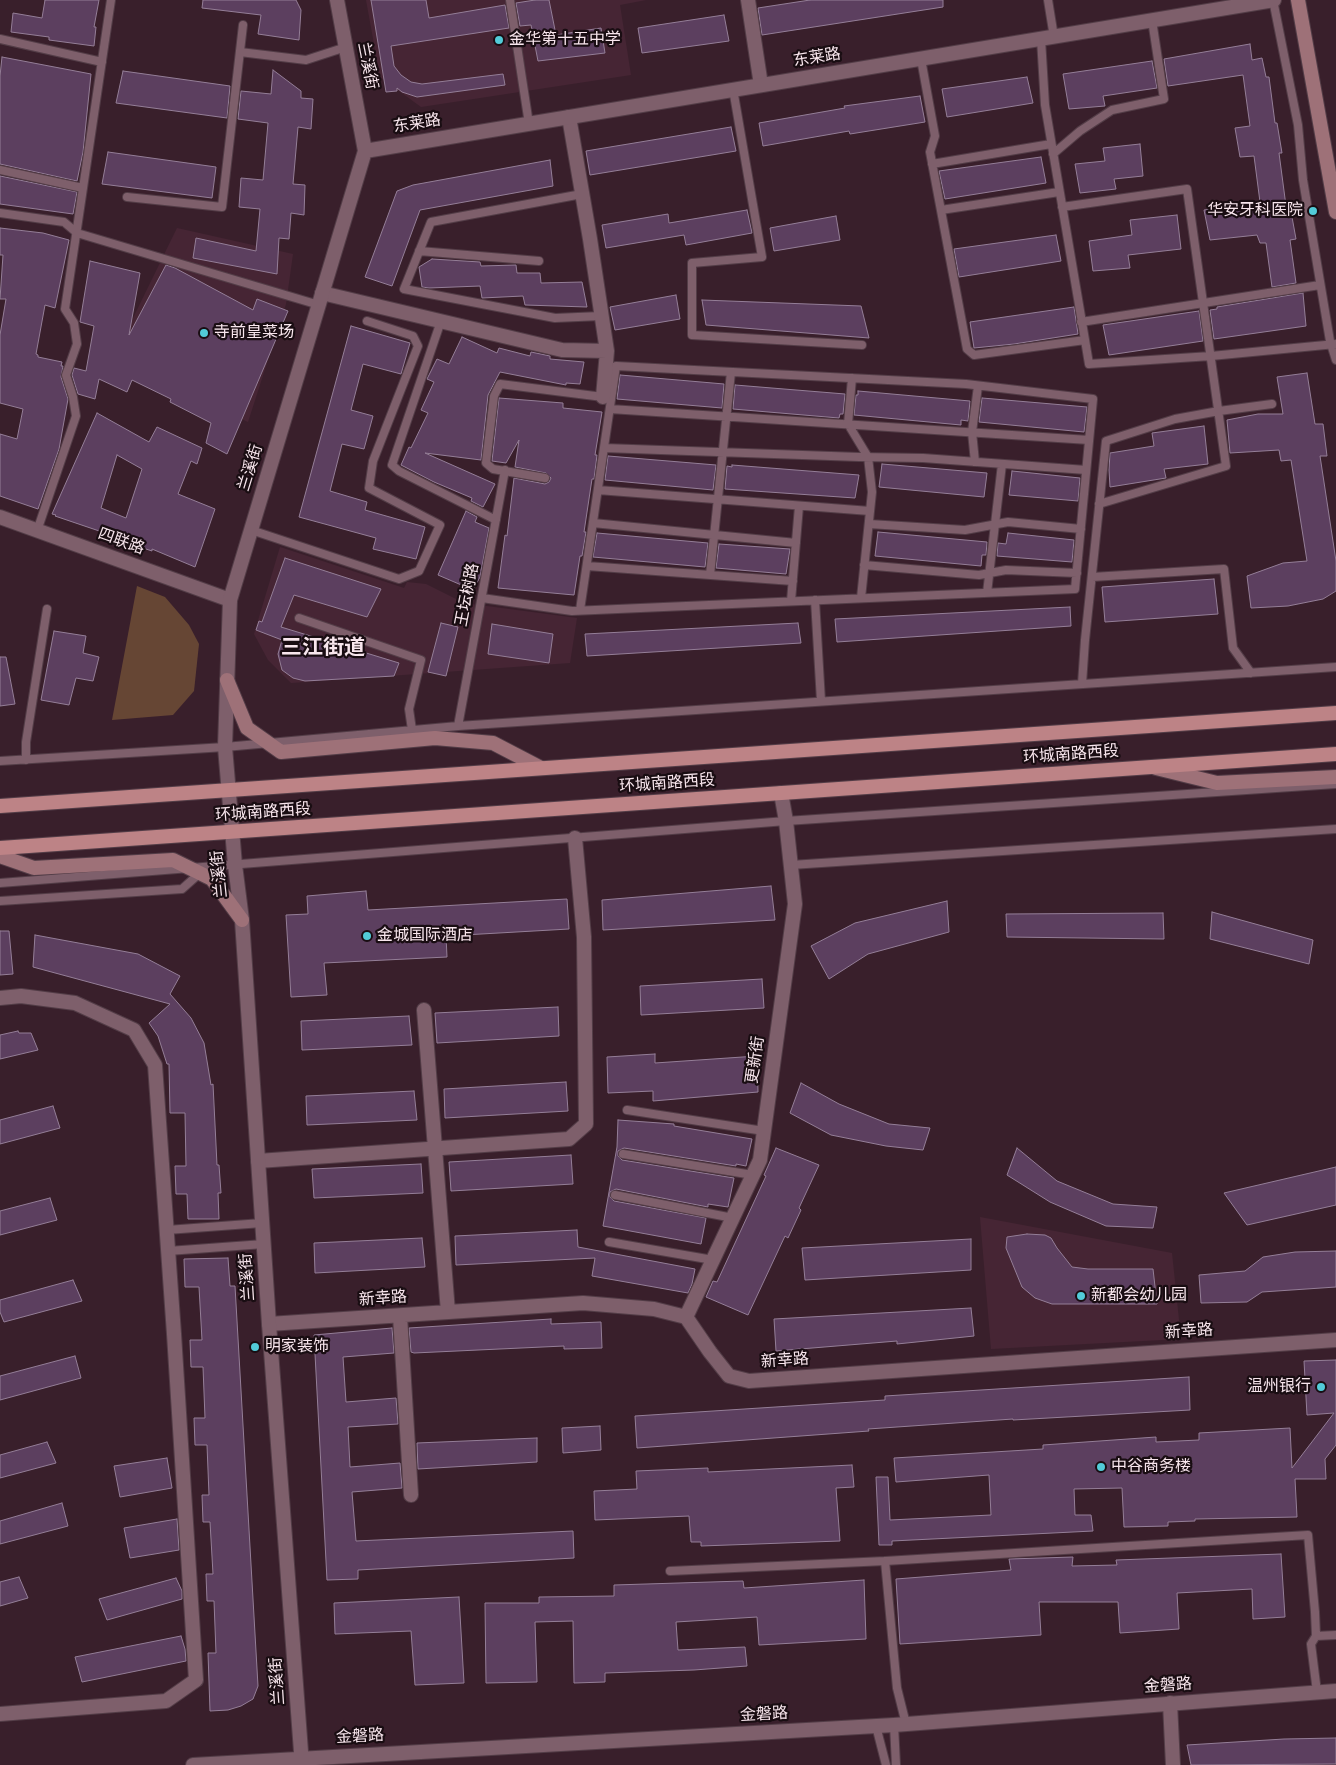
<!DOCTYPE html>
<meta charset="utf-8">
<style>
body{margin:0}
canvas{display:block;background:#391f2b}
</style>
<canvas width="1336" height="1765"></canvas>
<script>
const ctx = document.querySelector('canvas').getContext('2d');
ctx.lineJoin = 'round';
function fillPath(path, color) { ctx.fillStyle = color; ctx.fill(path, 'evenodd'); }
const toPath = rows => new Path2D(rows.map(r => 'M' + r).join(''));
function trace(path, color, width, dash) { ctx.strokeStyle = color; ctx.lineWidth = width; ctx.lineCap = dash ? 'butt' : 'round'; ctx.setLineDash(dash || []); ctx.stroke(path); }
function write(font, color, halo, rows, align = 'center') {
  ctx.font = font + ' Poppins,"Noto Sans SC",sans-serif'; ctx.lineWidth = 4.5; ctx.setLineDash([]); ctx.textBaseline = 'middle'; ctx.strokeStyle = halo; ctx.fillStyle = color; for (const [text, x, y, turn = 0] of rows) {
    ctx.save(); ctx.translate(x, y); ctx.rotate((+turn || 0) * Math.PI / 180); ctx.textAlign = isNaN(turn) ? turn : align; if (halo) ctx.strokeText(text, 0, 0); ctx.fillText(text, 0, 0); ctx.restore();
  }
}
fillPath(toPath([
 [366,0,646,0,620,5,631,75,421,107,380,77],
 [177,228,293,254,286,304,248,422,114,357],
 [280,547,404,588,407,582,426,584,464,603,577,618,570,663,291,683,268,660,254,634],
 [980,1217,1172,1253,1181,1339,991,1349]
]), '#462534');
fillPath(toPath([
 [137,586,165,597,189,625,199,644,194,691,173,715,112,720]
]), '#664634');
const building = toPath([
 [45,0,99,0,94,27,96,27,94,46,49,40,49,37,11,32,13,13,42,18,45,0],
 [203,0,296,0,301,10,299,40,258,34,261,15,202,8,203,0],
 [371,0,426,0,429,18,505,5,509,28,391,46,394,66,401,75,411,82,422,84,503,74,505,85,417,97,402,92,397,88,397,91,386,92,371,0],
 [535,0,549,0,556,35,601,28,605,53,538,61,531,25,520,26,516,3,535,0],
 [810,0,943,0,943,7,762,35,758,8,810,0],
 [724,15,729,41,642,53,638,28,724,15],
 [1250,44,1252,60,1262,58,1266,77,1269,77,1275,123,1277,123,1282,153,1279,153,1286,206,1290,206,1296,239,1290,240,1296,283,1272,287,1266,243,1260,243,1257,235,1210,240,1204,210,1260,202,1254,156,1240,157,1235,128,1250,126,1243,75,1168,86,1164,59,1250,44],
 [2,57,91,74,83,152,77,181,0,164,0,76,2,57],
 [1152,61,1157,88,1103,96,1105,106,1069,109,1063,74,1152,61],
 [273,70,301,91,301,98,313,99,311,129,298,127,293,184,305,185,304,215,291,213,289,239,279,238,277,274,193,258,196,238,256,251,260,209,239,207,241,178,263,180,268,123,238,119,241,91,271,94,273,70],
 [123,71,230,86,227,118,116,103,123,71],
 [1027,77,1033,103,947,117,942,89,1027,77],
 [920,96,925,122,850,134,849,131,763,146,759,123,845,108,844,106,920,96],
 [731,127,736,151,590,175,586,151,731,127],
 [1140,144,1143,176,1114,179,1116,189,1080,193,1075,164,1105,161,1103,148,1140,144],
 [108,152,216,167,212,198,102,184,108,152],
 [1041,157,1046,183,945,199,939,171,1041,157],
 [550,160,553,186,420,210,392,286,365,277,397,191,413,185,550,160],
 [0,176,77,192,73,214,0,204,0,176],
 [747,210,752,233,686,245,684,235,606,248,602,225,668,214,669,223,747,210],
 [1177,215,1181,249,1128,255,1130,268,1093,271,1089,241,1132,235,1130,220,1177,215],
 [836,216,840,240,774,251,770,228,836,216],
 [0,228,43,233,69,240,55,308,45,305,36,354,38,355,38,357,62,362,61,366,63,366,61,377,68,399,59,449,38,509,0,496,0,434,17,439,23,409,0,403,0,335,6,299,0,299,3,255,0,255,0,228],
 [1056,235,1061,261,959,277,954,249,1056,235],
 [432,259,480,262,481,266,516,265,517,273,540,273,541,283,582,282,587,307,525,305,523,296,482,298,480,286,429,288,422,287,419,267,432,259],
 [90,261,140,273,129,335,166,265,175,268,253,310,257,299,288,311,227,454,206,443,211,423,170,402,171,399,132,380,127,392,99,379,95,399,78,394,72,375,74,368,86,371,94,326,80,322,90,261],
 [1303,293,1306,326,1214,339,1210,310,1217,309,1217,307,1303,293],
 [676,295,680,319,615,330,610,307,676,295],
 [702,300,861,306,869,338,706,325,702,300],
 [1074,307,1078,334,1014,344,974,348,970,322,1074,307],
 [1199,311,1203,341,1109,355,1103,325,1199,311],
 [351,326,410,343,401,374,363,364,351,410,373,416,364,449,342,444,330,491,367,502,365,510,425,527,416,559,373,549,376,538,299,517,351,326],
 [462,337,497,353,499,348,530,356,531,352,550,356,550,359,584,362,580,384,566,383,566,385,500,372,488,395,481,460,425,453,495,484,483,507,471,501,472,498,434,482,401,465,409,447,411,448,428,413,421,410,434,382,427,379,437,359,449,364,462,337],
 [1307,373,1315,424,1323,424,1327,456,1320,456,1336,561,1336,591,1323,599,1288,606,1251,608,1247,576,1283,563,1307,561,1291,460,1281,461,1279,450,1230,453,1227,420,1258,414,1283,414,1277,377,1307,373],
 [620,375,724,384,722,408,617,399,620,375],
 [735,385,845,394,843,414,840,414,839,418,733,409,735,385],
 [858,391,970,401,968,421,961,420,961,425,854,415,856,395,858,395,858,391],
 [499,398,563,403,563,408,602,412,595,455,597,455,594,479,592,479,584,532,586,532,582,556,580,556,574,595,498,588,505,535,507,536,514,478,545,484,549,482,551,478,546,473,515,467,519,440,506,463,492,461,499,398],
 [982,398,1087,407,1084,432,979,422,982,398],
 [97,413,149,442,157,427,202,448,197,464,191,461,178,494,215,509,195,567,152,549,152,551,113,538,114,536,55,516,56,515,52,514,97,413],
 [117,455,142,469,126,518,101,508,117,455],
 [1204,426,1208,464,1164,469,1166,478,1110,487,1109,470,1110,453,1154,446,1152,433,1204,426],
 [608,456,716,465,713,490,605,480,608,456],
 [882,464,987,473,984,497,879,487,882,464],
 [732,465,859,475,855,498,725,489,727,466,732,467,732,465],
 [1012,471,1080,478,1078,501,1009,495,1012,471],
 [466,511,477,517,475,522,489,528,480,577,473,590,438,575,466,511],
 [878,532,987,542,986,555,982,555,981,566,875,556,878,532],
 [597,533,708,543,705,567,593,557,597,533],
 [1008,533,1074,540,1072,562,997,556,998,543,1006,544,1008,533],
 [719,544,790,549,786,574,716,568,719,544],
 [285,558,381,589,367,617,294,595,281,627,399,663,394,676,305,681,293,678,282,670,278,654,282,640,256,630,259,621,262,622,285,558],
 [1214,579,1218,614,1105,622,1102,587,1214,579],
 [1070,607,1071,626,837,642,835,619,1070,607],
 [441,623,458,627,446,676,428,672,441,623],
 [798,623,801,643,587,656,585,634,798,623],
 [492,624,553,634,549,663,488,654,492,624],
 [54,631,86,636,83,653,99,657,93,681,76,678,69,705,41,700,54,631],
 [0,657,6,657,15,704,0,706,0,657],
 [771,886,775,920,603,930,602,900,771,886],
 [366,891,368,910,567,899,569,929,446,936,447,957,324,963,327,995,291,997,286,915,308,914,307,896,366,891],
 [947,901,949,932,868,954,829,979,811,946,855,923,947,901],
 [1212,912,1313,940,1309,964,1210,939,1212,912],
 [1163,913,1164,939,1007,937,1006,914,1163,913],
 [0,931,9,931,13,974,0,975,0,931],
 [35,935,138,954,180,976,170,994,191,1018,204,1043,211,1085,213,1084,217,1165,219,1165,221,1193,218,1193,219,1219,188,1219,187,1194,176,1194,175,1166,186,1166,185,1113,170,1113,169,1064,167,1064,158,1036,149,1023,170,1004,33,967,35,935],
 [762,979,764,1008,641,1015,640,986,762,979],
 [558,1007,559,1036,437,1043,435,1013,558,1007],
 [409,1016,412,1045,302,1050,301,1021,409,1016],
 [18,1031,19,1033,31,1033,38,1050,0,1059,0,1035,18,1031],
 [655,1054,655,1063,757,1056,758,1092,653,1101,653,1091,608,1093,607,1057,655,1054],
 [566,1082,568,1111,445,1118,444,1089,566,1082],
 [801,1083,839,1104,889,1124,930,1128,923,1150,886,1146,831,1135,790,1113,801,1083],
 [414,1091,417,1120,307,1125,306,1096,414,1091],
 [53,1106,60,1128,0,1144,0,1120,53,1106],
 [618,1120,674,1124,674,1126,752,1139,746,1166,736,1164,736,1166,624,1148,618,1151,618,1156,622,1160,734,1178,728,1207,708,1204,708,1207,616,1189,610,1192,610,1197,614,1201,706,1218,701,1244,603,1226,617,1147,618,1120],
 [776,1148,819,1165,799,1208,801,1210,788,1238,785,1236,748,1315,706,1297,713,1281,717,1282,766,1176,764,1175,776,1148],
 [1017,1148,1057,1181,1113,1204,1157,1207,1153,1228,1106,1226,1050,1202,1007,1175,1017,1148],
 [571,1155,573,1184,451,1191,449,1162,571,1155],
 [421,1164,423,1193,314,1198,312,1169,421,1164],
 [1336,1167,1336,1205,1247,1225,1224,1193,1336,1167],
 [50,1198,57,1220,0,1235,0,1211,50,1198],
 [577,1230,578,1247,695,1269,692,1284,688,1293,592,1276,595,1258,456,1265,455,1236,577,1230],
 [1027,1234,1045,1235,1051,1238,1057,1248,1072,1267,1088,1269,1153,1269,1157,1304,1052,1304,1035,1298,1022,1287,1006,1248,1007,1237,1027,1234],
 [422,1238,425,1267,315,1273,314,1243,422,1238],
 [971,1239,971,1270,805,1280,802,1248,971,1239],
 [1336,1251,1336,1287,1262,1292,1247,1302,1201,1303,1199,1275,1245,1271,1263,1257,1295,1252,1336,1251],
 [228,1258,230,1286,235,1286,258,1686,253,1699,241,1706,228,1710,210,1711,208,1653,216,1653,214,1601,207,1601,206,1574,213,1574,210,1522,203,1522,202,1495,209,1495,207,1445,195,1445,194,1418,205,1418,203,1367,191,1367,190,1340,202,1340,199,1287,185,1287,184,1259,228,1258],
 [73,1280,82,1301,4,1322,0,1312,0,1300,73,1280],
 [971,1308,974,1336,897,1344,897,1341,776,1351,774,1319,971,1308],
 [551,1319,551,1324,601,1322,602,1348,564,1349,564,1346,414,1353,411,1352,409,1328,551,1319],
 [392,1328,394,1353,343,1357,346,1402,396,1398,398,1424,348,1427,350,1467,400,1463,402,1488,352,1492,356,1541,573,1531,574,1558,358,1570,358,1579,327,1580,314,1335,392,1328],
 [75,1356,81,1378,0,1400,0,1376,75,1356],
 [1336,1360,1336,1445,1325,1459,1326,1479,1295,1479,1297,1517,1195,1519,1195,1521,1168,1522,1168,1526,1124,1527,1122,1488,1074,1489,1075,1515,1091,1515,1093,1531,892,1541,892,1545,879,1545,876,1477,888,1477,890,1520,991,1515,989,1475,896,1482,894,1458,1043,1449,1043,1445,1156,1437,1156,1442,1199,1440,1199,1433,1290,1428,1292,1468,1334,1413,1307,1415,1304,1361,1336,1360],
 [1189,1377,1190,1410,1013,1420,1013,1419,868,1429,869,1431,637,1448,635,1416,885,1400,885,1396,1189,1377],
 [600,1426,601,1450,563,1453,562,1428,600,1426],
 [537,1438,537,1462,418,1469,417,1443,537,1438],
 [47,1442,56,1463,0,1478,0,1455,47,1442],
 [167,1458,172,1488,120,1497,114,1466,167,1458],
 [852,1465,854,1487,836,1488,840,1541,701,1546,701,1542,691,1542,689,1516,595,1520,594,1491,637,1489,636,1471,708,1468,708,1472,852,1465],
 [62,1503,68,1526,0,1544,0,1521,62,1503],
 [177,1519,179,1550,130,1558,124,1528,177,1519],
 [1281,1554,1285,1617,1253,1619,1252,1589,1177,1593,1179,1629,1120,1633,1118,1602,1039,1602,1041,1635,900,1644,896,1579,1011,1570,1009,1559,1073,1557,1072,1566,1117,1565,1116,1560,1281,1554],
 [19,1577,28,1598,0,1606,0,1582,19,1577],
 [176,1578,182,1591,182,1599,107,1620,99,1599,176,1578],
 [864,1580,866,1639,759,1645,757,1617,676,1622,678,1650,745,1647,747,1666,694,1670,605,1673,605,1682,574,1683,573,1621,535,1622,537,1682,486,1683,485,1603,539,1603,539,1597,614,1596,614,1585,743,1581,744,1588,864,1580],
 [459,1597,464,1683,415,1685,411,1631,335,1634,334,1603,459,1597],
 [181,1636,185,1649,186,1661,82,1682,75,1657,181,1636],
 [1336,1738,1336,1764,1191,1765,1187,1745,1284,1739,1336,1738]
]);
fillPath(building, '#5c3f5f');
trace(building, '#947e97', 1);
const service = toPath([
 [510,0,529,124],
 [1048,0,1054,37],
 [1273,0,1298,125,1303,180,1330,341,1336,360],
 [0,39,102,62],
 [240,52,306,60,346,47],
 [921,59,935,136,930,152,967,349,974,355,1085,340,1045,105,1041,39],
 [733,89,762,257,692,263,692,335,862,345],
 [1053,154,1080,131,1112,110,1164,99,1152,20],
 [932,164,1051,144],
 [0,170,83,188],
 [582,194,431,222,404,289,555,318,601,316],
 [127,197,222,207,243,25],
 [1062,207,1187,189,1226,466,1099,504],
 [941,210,1059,192],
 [0,213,64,222,77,233,319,305],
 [419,251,539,261],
 [441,321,392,465,399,471,496,520],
 [1081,322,1320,285],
 [1085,340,1089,364,1211,356,1336,344],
 [852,378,848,424,868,457,872,492,861,598],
 [610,409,1089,440],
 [604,448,859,457,923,458,1086,470],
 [975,462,972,432,978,386],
 [545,478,493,469,486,463,494,396,500,384,603,397],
 [598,490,870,511],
 [593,523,796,543],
 [869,524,965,530,1008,522,1081,529],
 [251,530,399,579,419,571,440,525,369,488,373,461,418,346,413,336,367,321],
 [37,531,76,416,73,397,66,375,77,344,74,323,65,309,111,0],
 [864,565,979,575,1006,570,1077,573],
 [587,566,793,581],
 [710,575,731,372],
 [1092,577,1224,569,1233,648,1251,673],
 [987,593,1002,464],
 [482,598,572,611,1075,589,1093,399,966,384,616,366,580,610],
 [815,600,821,701],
 [791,601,799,506],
 [299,618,421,660,409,709,412,730],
 [1082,684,1085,640,1106,441,1175,419,1219,411,1272,404],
 [458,726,505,470],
 [26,760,26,742,47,609],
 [0,761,225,747,458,726,1336,667],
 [791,865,1336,829],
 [0,883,786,821,1336,784],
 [0,901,182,889,200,873],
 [627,1110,764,1131],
 [623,1154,753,1175],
 [615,1195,733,1218],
 [167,1230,262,1223],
 [609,1242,713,1260],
 [168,1251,264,1244],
 [885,1561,897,1688,906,1724],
 [670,1571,885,1561,1308,1535,1315,1612,1316,1636],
 [1317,1692,1311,1644,1316,1636,1336,1635],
 [894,1725,896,1765],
 [876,1726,886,1765]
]);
const minor = toPath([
 [748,0,761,85],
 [569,117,590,239,607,351,603,397],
 [322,293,562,350,607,351],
 [0,517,230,600],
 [0,998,21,996,75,1003,134,1030,155,1065,174,1334,196,1680,166,1701,0,1714],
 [424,1010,448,1312],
 [258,1161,569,1139,586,1124,584,937,575,838],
 [400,1316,411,1495],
 [686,1317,760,1160,795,904,786,821,781,793],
 [269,1324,583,1303,654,1309,686,1317,710,1352,729,1376,749,1381,1336,1340],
 [1170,1703,1173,1765]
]);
const tertiary = toPath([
 [365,151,1274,0],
 [193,1765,894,1725,1336,1691],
 [302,1765,269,1324,242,920,235,865,225,747,230,600,365,151,337,0]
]);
const secondary = toPath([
 [1298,0,1336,212],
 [227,680,247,728,281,752,435,738,493,743,541,768],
 [1156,768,1217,783,1336,777],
 [0,856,34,868,173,860,212,879,242,920]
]);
const primary = toPath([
 [0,806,1336,713],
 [0,848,1336,754]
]);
trace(service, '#533d47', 10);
trace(minor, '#533d47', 16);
trace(tertiary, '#533d47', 16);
trace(secondary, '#533d47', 16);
trace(primary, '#533d47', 16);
trace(service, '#7e5f6b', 8);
trace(minor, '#7e5f6b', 14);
trace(tertiary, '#7e5f6b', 14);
trace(secondary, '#9e7178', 14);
trace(primary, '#bd8386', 14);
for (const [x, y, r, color] of [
 [499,40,5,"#52cbd8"],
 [1313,211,5,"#52cbd8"],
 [204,333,5,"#52cbd8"],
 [367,936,5,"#52cbd8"],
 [1081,1296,5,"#52cbd8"],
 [255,1347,5,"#52cbd8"],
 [1321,1387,5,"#52cbd8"],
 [1101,1467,5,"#52cbd8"]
]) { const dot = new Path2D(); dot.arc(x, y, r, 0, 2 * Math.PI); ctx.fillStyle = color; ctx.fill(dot); trace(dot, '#190d12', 2); }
write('16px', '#f8e6ed', '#190d12', [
 ["金华第十五中学",509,40],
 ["华安牙科医院",1303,211,"right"],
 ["寺前皇菜场",214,333],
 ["金城国际酒店",377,936],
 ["新都会幼儿园",1091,1296],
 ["明家装饰",265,1347],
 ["温州银行",1311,1387,"right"],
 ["中谷商务楼",1111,1467]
], 'left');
write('16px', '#f8e6ed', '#190d12', [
 ["东莱路",817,58,-9],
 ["兰溪街",367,66,79],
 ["东莱路",417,124,-9],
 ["兰溪街",251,468,-73],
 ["四联路",121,542,20],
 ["王坛树路",468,595,-79],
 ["环城南路西段",1071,755,-4],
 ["环城南路西段",667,784,-4],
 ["环城南路西段",263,813,-4],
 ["兰溪街",220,874,-96],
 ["更新街",756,1060,-82],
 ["兰溪街",248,1277,-94],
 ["新幸路",383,1299,-4],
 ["新幸路",1189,1332,-4],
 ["新幸路",785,1361,-4],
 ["兰溪街",278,1681,-94],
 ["金磐路",1168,1686,-4],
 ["金磐路",764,1715,-3],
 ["金磐路",360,1737,-3]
]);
write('bold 21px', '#f8e6ed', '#190d12', [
 ["三江街道",323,649]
]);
</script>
